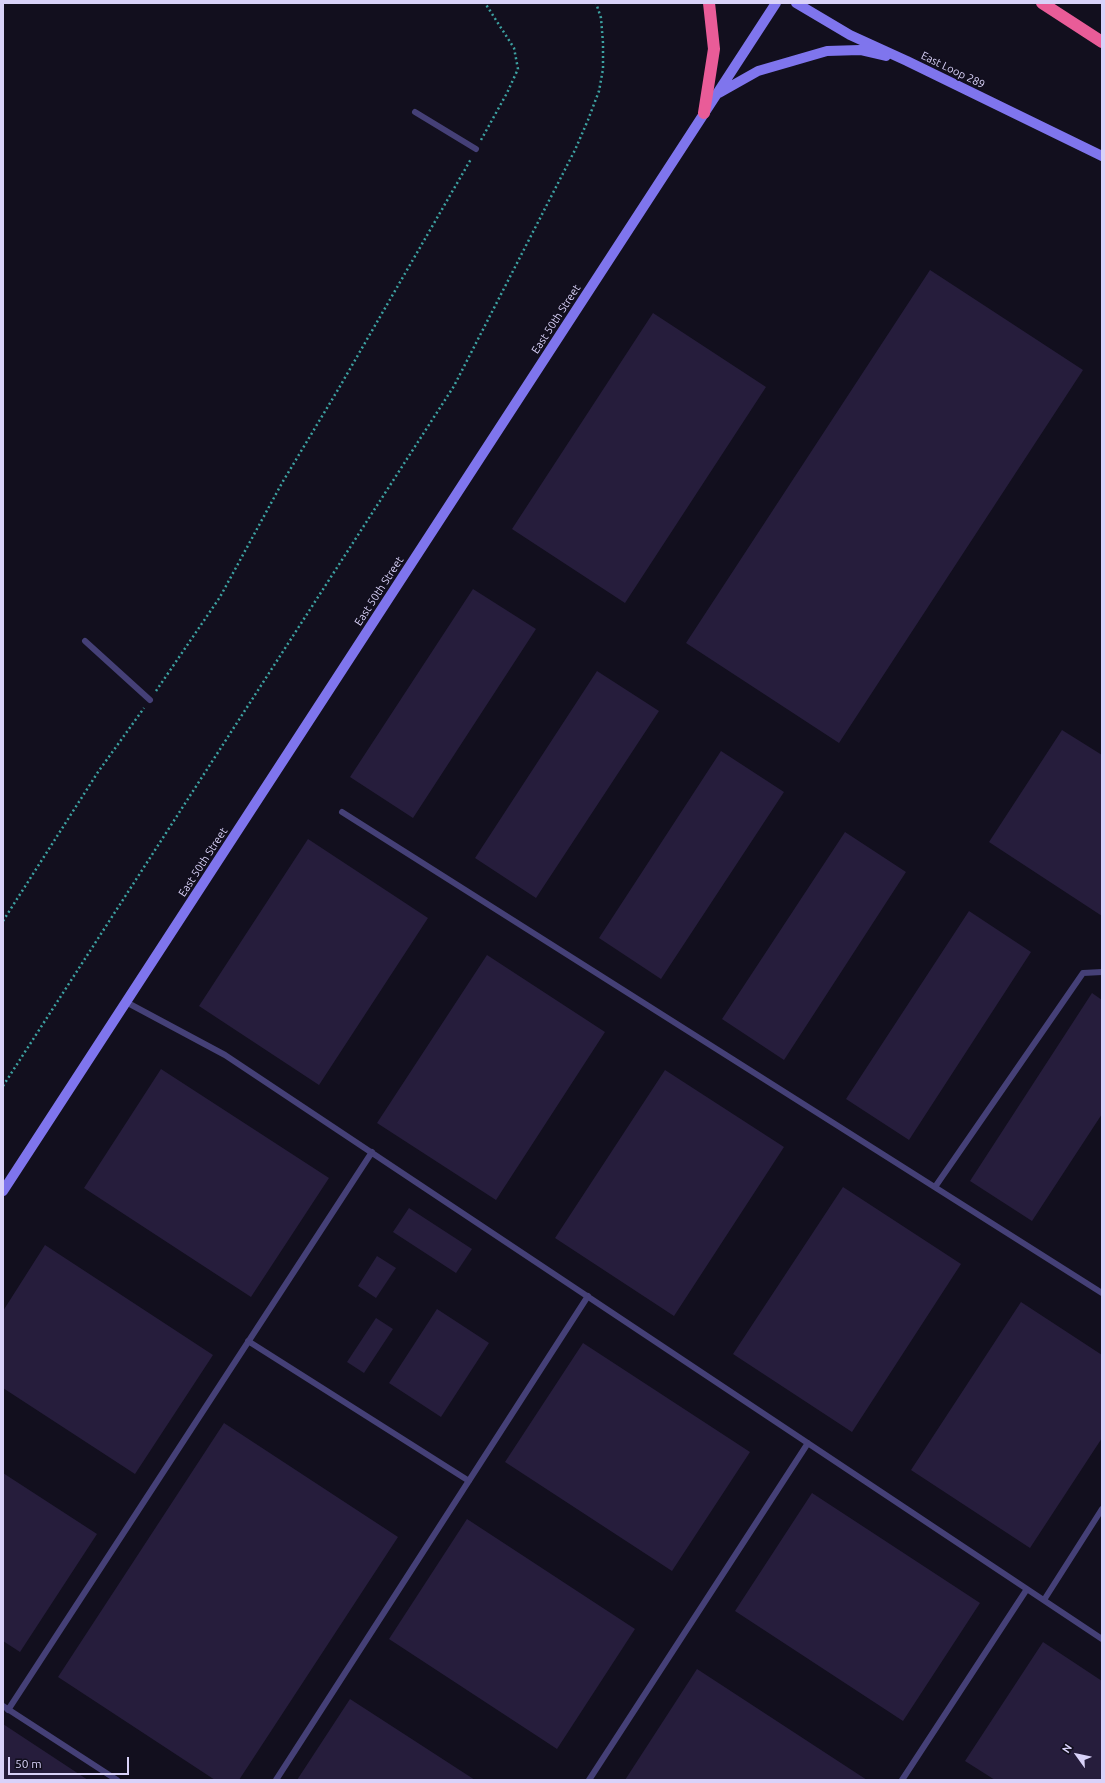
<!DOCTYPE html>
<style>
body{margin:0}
#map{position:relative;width:1105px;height:1783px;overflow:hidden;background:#120f1e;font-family:Ubuntu,sans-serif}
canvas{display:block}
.frame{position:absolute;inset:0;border:4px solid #d9d2f9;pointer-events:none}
.north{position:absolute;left:1057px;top:1735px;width:40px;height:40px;-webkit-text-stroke:3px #120f1e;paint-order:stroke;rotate:303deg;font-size:11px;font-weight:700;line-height:16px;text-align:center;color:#d9d2f9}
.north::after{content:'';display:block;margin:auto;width:14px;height:18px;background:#d9d2f9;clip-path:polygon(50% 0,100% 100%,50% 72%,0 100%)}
.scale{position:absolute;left:8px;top:1757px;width:121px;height:18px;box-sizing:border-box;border:2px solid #d9d2f9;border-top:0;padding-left:5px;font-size:12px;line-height:14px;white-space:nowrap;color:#d9d2f9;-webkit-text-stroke:3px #120f1e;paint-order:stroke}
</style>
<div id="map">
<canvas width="1105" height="1783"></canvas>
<div class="frame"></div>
<div class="north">N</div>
<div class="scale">50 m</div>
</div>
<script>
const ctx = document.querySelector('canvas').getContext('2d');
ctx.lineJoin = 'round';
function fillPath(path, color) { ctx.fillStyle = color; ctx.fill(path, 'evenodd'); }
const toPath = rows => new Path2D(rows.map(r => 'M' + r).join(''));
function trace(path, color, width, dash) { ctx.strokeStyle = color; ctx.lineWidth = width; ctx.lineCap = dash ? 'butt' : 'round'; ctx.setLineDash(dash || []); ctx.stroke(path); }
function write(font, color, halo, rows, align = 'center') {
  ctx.font = font + ' Ubuntu,sans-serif'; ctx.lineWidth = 3.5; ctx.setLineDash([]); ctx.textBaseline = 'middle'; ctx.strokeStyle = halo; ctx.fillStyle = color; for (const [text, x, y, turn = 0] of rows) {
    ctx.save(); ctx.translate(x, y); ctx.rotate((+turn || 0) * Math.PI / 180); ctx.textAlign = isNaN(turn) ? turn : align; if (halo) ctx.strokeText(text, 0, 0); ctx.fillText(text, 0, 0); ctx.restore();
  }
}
fillPath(toPath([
 [930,270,1083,370,839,743,686,643],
 [653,313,766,387,625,603,512,529],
 [473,589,536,629,413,818,350,777],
 [597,671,659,711,536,898,475,858],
 [1062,730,1102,755,1102,916,989,842],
 [721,751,784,792,661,979,599,938],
 [845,832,906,872,784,1060,722,1019],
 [308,839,428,918,319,1085,199,1006],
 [969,911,1031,952,909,1140,846,1099],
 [487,955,605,1032,496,1200,377,1123],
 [1092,993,1102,1000,1102,1114,1032,1221,970,1181],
 [161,1069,329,1178,251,1297,84,1188],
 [665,1070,784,1147,674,1316,555,1238],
 [843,1187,961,1264,852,1432,733,1354],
 [409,1208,472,1249,456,1273,393,1232],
 [45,1245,213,1355,135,1474,3,1388,3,1311],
 [377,1256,396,1268,376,1298,358,1286],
 [1021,1302,1102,1355,1102,1438,1030,1548,911,1470],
 [437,1309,489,1343,441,1417,389,1383],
 [376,1318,393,1329,364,1373,347,1362],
 [583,1343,750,1452,672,1571,505,1462],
 [224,1423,398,1537,239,1780,215,1780,58,1677],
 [3,1473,97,1534,20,1652,3,1641],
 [812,1493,980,1603,903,1721,735,1611],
 [467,1519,635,1629,557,1749,389,1639],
 [1043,1642,1102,1681,1102,1780,995,1780,965,1761],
 [697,1669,867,1780,625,1780],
 [350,1699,475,1780,297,1780],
 [3,1724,88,1780,3,1780]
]), '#261d3c');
trace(toPath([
 [481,140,507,93,518,69,514,48,485,3],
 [156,691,220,597,282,483,339,388,471,159],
 [3,921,98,772,144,708],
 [3,1086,454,386,575,150,588,120,599,91,603,69,603,43,601,18,596,3]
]), '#3da2a2', 2.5, [2, 3]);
trace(toPath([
 [415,112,476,149],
 [85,641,150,700],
 [342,812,1102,1293],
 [126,1002,225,1055,1102,1639],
 [935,1187,1083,973,1102,972],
 [248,1341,469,1481],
 [1044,1600,1102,1509],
 [3,1706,117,1780],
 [8,1710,372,1152],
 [276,1780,588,1296],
 [589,1780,808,1443],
 [902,1780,1027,1589]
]), '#454077', 6);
trace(toPath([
 [796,3,850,35,907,61,1102,156],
 [719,93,758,71,827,51,860,50,886,56],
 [3,1191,776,3]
]), '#7f75ed', 10);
trace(toPath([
 [1042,3,1102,42],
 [704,113,714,49,709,3]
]), '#e95c98', 12);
write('11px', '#d9d2f9', '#120f1e', [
 ["East Loop 289",953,70,26],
 ["East 50th Street",556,319,-57],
 ["East 50th Street",379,591,-57],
 ["East 50th Street",203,862,-57]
]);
</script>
